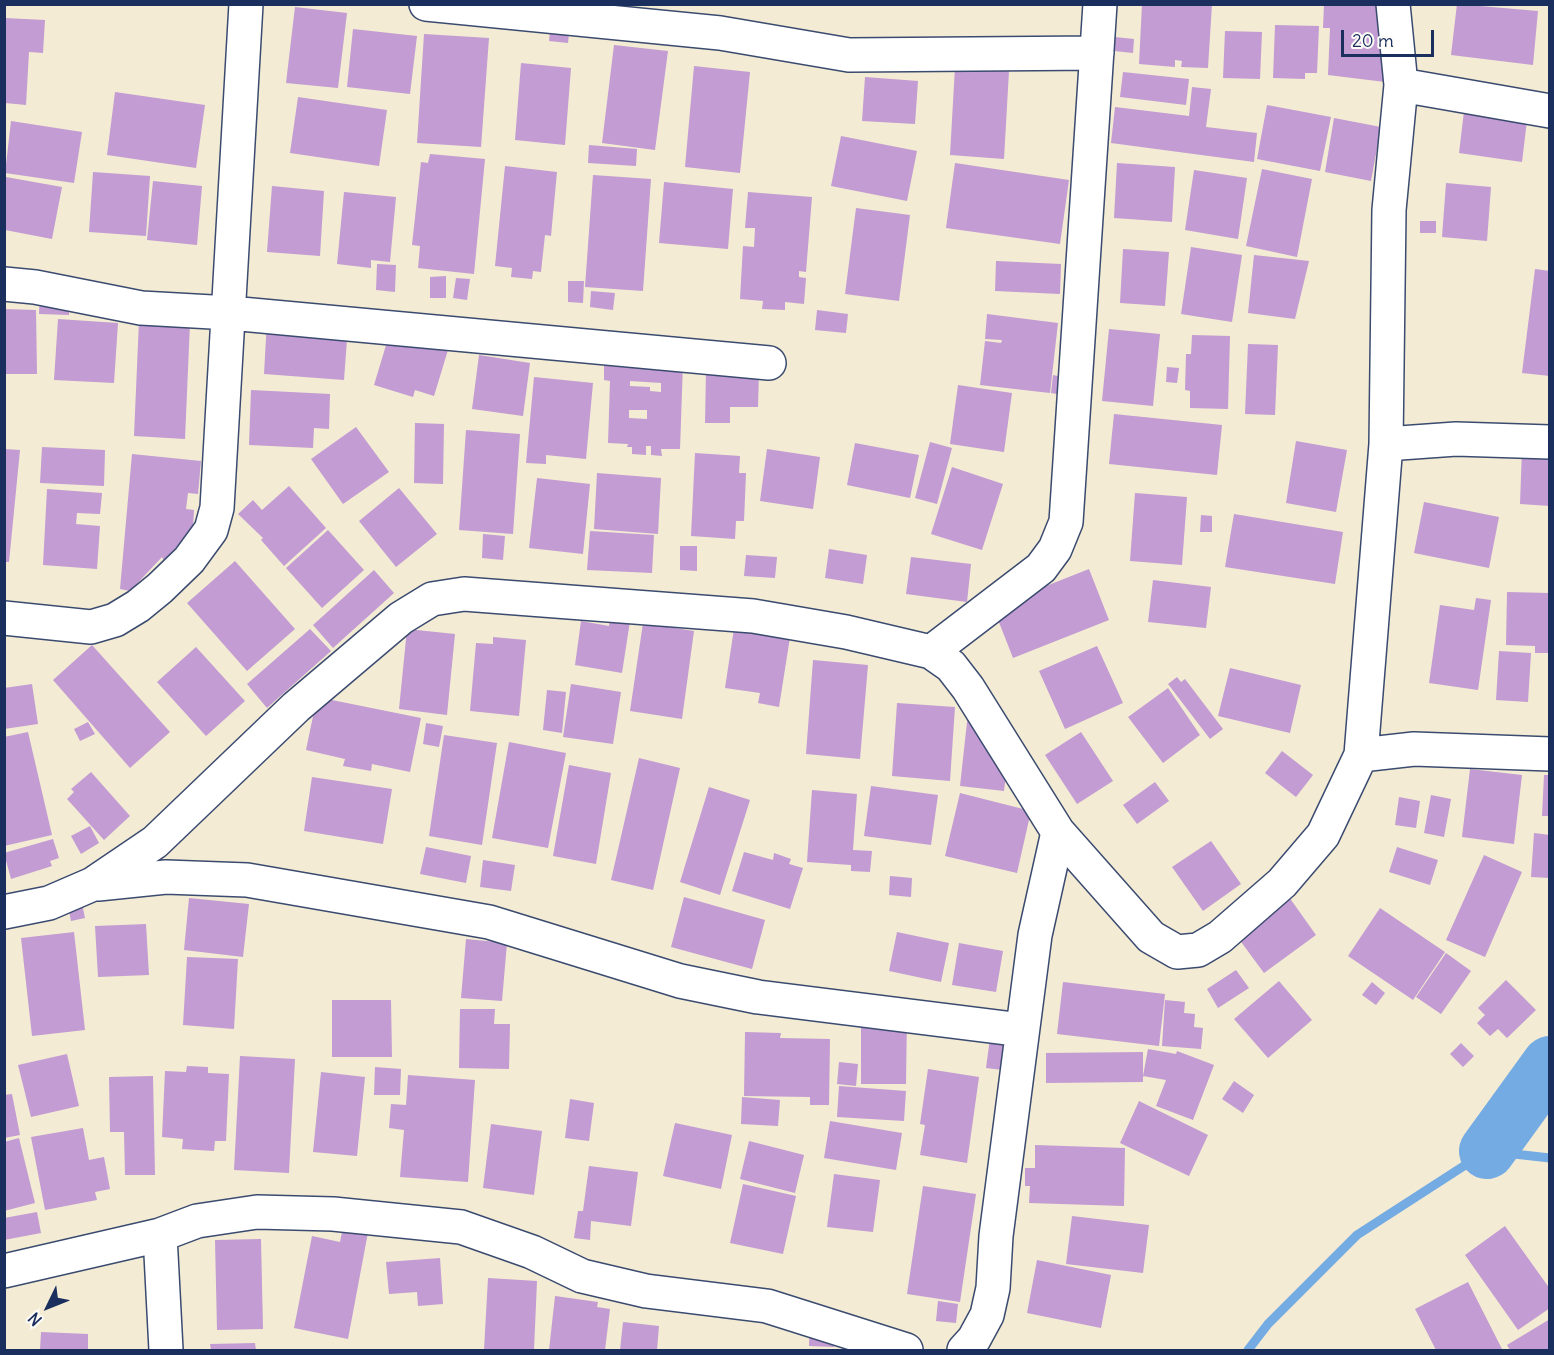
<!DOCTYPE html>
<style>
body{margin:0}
#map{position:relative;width:1554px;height:1355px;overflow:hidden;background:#f3ebd4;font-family:Delius,sans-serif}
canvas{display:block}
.frame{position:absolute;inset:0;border:6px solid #1b2f5e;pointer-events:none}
.north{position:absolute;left:18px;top:1277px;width:60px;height:60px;-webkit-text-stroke:4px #fdfcf7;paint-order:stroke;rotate:227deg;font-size:16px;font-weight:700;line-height:24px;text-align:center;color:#1b2f5e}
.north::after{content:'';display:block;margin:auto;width:21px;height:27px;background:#1b2f5e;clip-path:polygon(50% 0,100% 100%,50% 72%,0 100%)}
.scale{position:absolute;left:1341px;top:30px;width:93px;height:27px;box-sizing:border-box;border:3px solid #1b2f5e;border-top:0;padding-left:8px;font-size:18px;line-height:21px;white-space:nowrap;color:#1b2f5e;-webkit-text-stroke:4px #fdfcf7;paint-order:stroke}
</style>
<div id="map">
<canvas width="1554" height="1355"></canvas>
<div class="frame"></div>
<div class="north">N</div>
<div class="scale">20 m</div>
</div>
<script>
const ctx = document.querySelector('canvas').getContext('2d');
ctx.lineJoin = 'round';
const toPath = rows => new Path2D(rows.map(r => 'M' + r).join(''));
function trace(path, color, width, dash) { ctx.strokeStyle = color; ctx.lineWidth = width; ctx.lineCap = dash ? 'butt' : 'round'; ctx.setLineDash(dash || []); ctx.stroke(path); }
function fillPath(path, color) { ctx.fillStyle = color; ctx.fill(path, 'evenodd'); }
trace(toPath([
 [1248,1350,1268,1324,1357,1235,1487,1151,1550,1158]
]), '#74abe3', 9);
trace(toPath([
 [1487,1151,1550,1064]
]), '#74abe3', 56);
fillPath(toPath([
 [1142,4,1212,4,1208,68,1181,67,1182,61,1175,60,1175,67,1139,64],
 [1324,4,1389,6,1385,82,1328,75,1330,28,1323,28],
 [1457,4,1538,11,1533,65,1451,55],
 [295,7,347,13,338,88,286,83],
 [552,12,571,14,568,43,549,41],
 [5,18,45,20,43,53,29,52,26,105,5,103],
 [1275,25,1319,26,1317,73,1305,73,1305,79,1273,78],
 [353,29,417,36,410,94,347,87],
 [1225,31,1262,32,1260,79,1223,78],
 [424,34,489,38,481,147,417,143],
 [1115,37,1134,39,1133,53,1114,51],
 [614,45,668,51,655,150,602,143],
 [521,63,571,68,565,145,515,140],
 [694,66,750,72,740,173,685,167],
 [955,67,1009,71,1004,159,950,155],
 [1123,72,1189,79,1186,105,1120,97],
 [865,77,918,81,915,124,862,121],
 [1192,87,1211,89,1206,127,1257,133,1254,162,1111,143,1115,107,1189,116],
 [115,92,205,105,196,168,107,155],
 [298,97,387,110,379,166,290,153],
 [1465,103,1528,112,1522,162,1459,153],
 [1267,105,1331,117,1320,171,1257,159],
 [1334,118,1381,127,1371,181,1325,172],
 [11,121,82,132,74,183,5,173],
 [841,136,917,151,907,201,831,186],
 [589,145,637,149,636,166,588,163],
 [430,154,485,159,474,274,418,268,420,246,412,245,421,162,428,163],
 [955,163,1069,180,1060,244,946,228],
 [1117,163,1175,167,1172,222,1114,218],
 [505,166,557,172,551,236,545,235,541,272,533,271,532,279,511,277,512,268,495,266],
 [1262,169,1312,179,1297,257,1246,246],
 [1194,170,1247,178,1238,239,1185,230],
 [93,172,150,176,146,236,89,232],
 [593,175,651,179,643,291,585,287],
 [6,177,62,187,52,239,5,230],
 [153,181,202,186,197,245,147,240],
 [664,182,733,189,728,249,659,243],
 [1446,183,1491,187,1487,241,1442,237],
 [272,186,324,191,320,256,267,252],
 [344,192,396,197,390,262,371,260,371,268,337,264],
 [748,192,812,197,806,272,799,271,799,277,806,278,804,304,785,302,785,310,762,309,763,301,740,299,743,246,754,247,755,228,745,228],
 [856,208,910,215,899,301,845,294],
 [1420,221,1436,221,1436,233,1420,233],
 [1191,247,1242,255,1232,322,1181,314],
 [1123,249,1169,252,1165,306,1120,303],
 [1254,255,1309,261,1295,319,1248,313],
 [996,261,1061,264,1060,294,995,291],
 [377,264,396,265,395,292,376,290],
 [1535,269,1550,271,1550,376,1522,373],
 [446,276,446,298,430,298,430,277],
 [456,278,470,279,467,300,453,298],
 [568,281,584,281,583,303,568,302],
 [40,290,69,291,69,315,39,314],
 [591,291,615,293,613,310,590,307],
 [4,309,36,310,37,374,4,374],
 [817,310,848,314,846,333,815,330],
 [987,314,1058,323,1050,393,980,385,985,341,1001,343,1002,340,985,339],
 [58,319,118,323,114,383,54,380],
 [139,320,190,323,185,439,134,436],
 [267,320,348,326,344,380,264,374],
 [1109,329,1160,334,1153,406,1102,401],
 [390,332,448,350,434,396,415,390,413,397,374,385],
 [1192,335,1230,336,1228,409,1190,408,1190,391,1185,390,1186,354,1191,354],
 [1248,344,1278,345,1275,415,1245,414],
 [479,355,530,363,523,416,472,409],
 [611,360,683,363,680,449,661,449,662,456,651,455,651,446,646,446,646,455,632,454,632,447,627,447,628,444,608,443,610,381,604,380,604,365,611,365],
 [630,381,661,383,661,392,650,391,650,387,630,386],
 [629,410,647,410,647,419,629,418],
 [1167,367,1179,368,1177,383,1166,382],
 [706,369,759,371,758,407,730,407,730,423,705,423],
 [1053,375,1072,379,1069,396,1051,393],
 [534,377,593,383,586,459,546,455,546,464,526,463],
 [958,385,1012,393,1004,452,950,444],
 [251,390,330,394,329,429,314,428,313,448,249,445],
 [1114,414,1222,425,1217,475,1109,464],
 [415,423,444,424,443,484,414,483],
 [356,427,389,472,343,504,311,459],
 [466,430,520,434,513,534,459,530],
 [1296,441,1347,450,1336,512,1286,503],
 [930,442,952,448,937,504,915,498],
 [855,443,919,455,910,498,847,485],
 [42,447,105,450,104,486,40,483],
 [4,449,20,450,9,562,4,562],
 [767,449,820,457,813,509,760,501],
 [1522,449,1550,450,1550,506,1520,504],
 [695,453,740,456,739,473,746,473,744,521,736,521,735,539,691,536],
 [132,454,201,461,198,494,188,493,186,509,194,510,193,528,164,561,162,557,130,591,120,589],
 [952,467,1003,484,982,550,931,534],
 [597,473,661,478,658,534,594,529],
 [537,478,590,484,583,554,529,548],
 [289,486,326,528,284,566,261,540,263,538,238,514,253,500,262,510],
 [399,488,437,534,396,567,359,521],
 [47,489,102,493,100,514,77,513,76,524,100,526,97,569,43,565],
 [1135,493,1187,497,1182,565,1130,561],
 [1424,502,1499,517,1489,568,1414,553],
 [1234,514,1343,532,1335,584,1225,567],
 [1201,515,1212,516,1212,532,1200,532],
 [328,530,364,570,322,608,286,568],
 [590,531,654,535,652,573,587,570],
 [483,534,505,536,503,560,482,558],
 [680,546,697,546,697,571,680,570],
 [829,549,867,555,863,584,825,578],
 [746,555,777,557,775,578,744,576],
 [911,557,971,564,967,602,906,594],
 [235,561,295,629,247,671,187,603],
 [1089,569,1109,620,1013,658,993,607],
 [374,570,394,593,333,648,313,625],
 [1153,580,1211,587,1206,628,1148,622],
 [1507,592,1550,593,1550,653,1535,653,1535,646,1506,645],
 [1476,598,1491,600,1478,690,1429,683,1440,605,1474,610],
 [610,618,630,621,622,673,575,665,581,621,609,626],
 [735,622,791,631,779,707,758,703,760,693,725,688],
 [643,623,694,631,682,719,630,711],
 [310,629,331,651,267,708,247,684],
 [407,629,455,634,447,715,399,709],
 [493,637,526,640,519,716,470,711,476,643,493,644],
 [92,645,170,732,130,768,53,680],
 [1097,646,1123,703,1065,729,1039,671],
 [196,647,245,701,206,736,157,682],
 [1499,651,1531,653,1528,702,1496,700],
 [813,660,868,665,860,759,806,754],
 [1230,668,1301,685,1290,733,1218,716],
 [1177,677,1181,682,1185,679,1223,729,1210,739,1168,684],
 [32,684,38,724,4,729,4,688],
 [571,684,621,692,613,744,563,737],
 [1168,688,1200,735,1163,763,1128,717],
 [547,690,566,692,562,733,543,730],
 [317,697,421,718,410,772,372,764,371,771,343,766,345,759,306,750],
 [897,703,955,707,950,781,892,776],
 [968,713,1010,743,1004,791,960,786],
 [88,722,95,734,80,741,74,729],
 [426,723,443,726,439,747,423,744],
 [28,732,52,835,4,846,4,737],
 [1081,732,1113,781,1077,804,1045,755],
 [444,735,497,743,482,845,429,836],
 [509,742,566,753,548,848,492,838],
 [1282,751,1313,775,1296,797,1265,773],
 [639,758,680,768,653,890,611,880],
 [569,765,611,773,596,864,553,856],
 [1470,769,1522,775,1514,844,1462,837],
 [91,772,130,816,104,840,67,799,74,792,71,789],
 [1544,775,1550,775,1550,816,1542,816],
 [312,777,392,789,383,844,304,831],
 [1155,782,1169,801,1137,824,1123,805],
 [871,786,938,795,931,845,864,836],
 [709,787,750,800,720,895,680,882],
 [812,790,857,794,853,850,872,851,870,872,851,871,851,865,807,862],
 [960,793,1031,811,1017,873,945,856],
 [1431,795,1451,799,1444,837,1424,833],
 [1399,797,1420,801,1416,828,1395,825],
 [90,826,99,843,81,854,71,836],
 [1534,833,1550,835,1550,878,1531,877],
 [53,839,59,858,50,861,52,866,11,879,4,853],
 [1211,841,1241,884,1203,911,1172,867],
 [426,847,471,856,466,883,420,874],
 [1397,847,1438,860,1430,885,1389,872],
 [744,852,773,860,774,853,791,859,789,864,803,868,790,909,732,891],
 [1484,855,1522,872,1485,957,1446,940],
 [483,860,515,865,511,891,480,887],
 [890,876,912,878,911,897,889,895],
 [684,897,765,920,752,969,671,947],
 [1289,897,1316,935,1264,973,1236,935],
 [189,898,249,904,243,957,184,950],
 [82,903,85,918,71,921,68,905],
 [1380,908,1445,952,1413,1000,1348,956],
 [146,924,149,975,98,977,95,926],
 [74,932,85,1030,32,1036,21,938],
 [897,932,949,943,941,982,889,971],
 [466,939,507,943,502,1001,461,998],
 [959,943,1003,951,996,992,952,985],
 [1446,953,1471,971,1441,1014,1416,997],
 [187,957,238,959,234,1029,183,1025],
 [1236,970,1249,988,1218,1008,1207,989],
 [1506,980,1536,1010,1507,1038,1498,1029,1490,1036,1477,1023,1485,1015,1478,1008],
 [1279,981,1312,1020,1268,1058,1234,1019],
 [1063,982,1165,994,1159,1046,1057,1034],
 [1372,982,1385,993,1376,1005,1362,995],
 [332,1000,391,1000,392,1057,332,1057],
 [1165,1000,1185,1002,1184,1013,1195,1014,1194,1027,1203,1028,1201,1049,1162,1046],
 [460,1009,495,1009,494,1024,510,1024,509,1069,459,1068],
 [861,1012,907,1013,906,1084,861,1084],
 [745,1032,781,1033,780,1038,830,1039,829,1105,810,1105,810,1097,744,1096],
 [990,1038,1007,1040,1003,1070,986,1068],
 [1461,1043,1474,1056,1463,1067,1450,1054],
 [1148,1049,1176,1054,1177,1051,1214,1065,1193,1120,1156,1106,1166,1080,1143,1076],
 [1143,1052,1143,1082,1046,1083,1046,1053],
 [67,1054,79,1106,31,1117,18,1065],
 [240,1056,295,1059,289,1173,234,1170],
 [839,1062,858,1064,856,1086,837,1084],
 [187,1066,208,1067,208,1073,229,1074,226,1141,215,1141,214,1151,182,1149,183,1139,162,1137,165,1071,186,1072],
 [375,1067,401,1069,400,1095,374,1095],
 [928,1069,979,1077,967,1163,920,1155,925,1125,920,1124],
 [321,1072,365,1077,357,1156,313,1152],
 [408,1075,475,1080,468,1182,400,1177,404,1130,389,1128,391,1104,406,1105],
 [153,1076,155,1175,125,1175,124,1132,110,1132,109,1077],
 [1234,1081,1254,1095,1243,1113,1222,1099],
 [839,1086,906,1091,904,1121,837,1117],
 [12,1094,20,1135,4,1138,4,1095],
 [742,1097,780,1100,778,1126,741,1124],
 [570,1099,594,1103,589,1141,565,1138],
 [1139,1101,1208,1135,1189,1176,1120,1143],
 [830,1121,902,1133,896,1170,824,1158],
 [675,1123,732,1135,721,1189,663,1176],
 [491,1124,542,1131,534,1195,483,1188],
 [83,1128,89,1160,104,1157,110,1189,95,1192,97,1200,45,1210,31,1137],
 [19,1138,35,1203,4,1211,4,1142],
 [749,1141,804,1155,795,1193,740,1179],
 [1035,1145,1125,1148,1124,1206,1029,1203,1030,1186,1025,1186,1025,1168,1035,1168],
 [589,1166,638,1172,631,1226,591,1221,590,1240,574,1238,578,1211,583,1211],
 [834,1174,880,1180,873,1232,827,1227],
 [743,1184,796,1196,783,1254,730,1243],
 [923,1186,976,1194,960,1302,907,1294],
 [37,1212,41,1233,4,1240,4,1218],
 [1072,1216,1149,1225,1143,1273,1066,1264],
 [344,1222,369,1227,348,1339,294,1328,312,1236,340,1242],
 [1505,1226,1550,1289,1550,1308,1518,1330,1465,1255],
 [261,1239,263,1329,217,1330,215,1240],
 [440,1258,443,1304,418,1306,417,1292,389,1294,386,1262],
 [1037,1260,1111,1275,1101,1328,1027,1313],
 [488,1278,537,1281,534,1350,484,1350],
 [1468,1282,1502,1349,1436,1350,1415,1309],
 [555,1296,598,1302,597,1307,610,1309,605,1350,549,1350],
 [938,1301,958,1304,956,1323,936,1321],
 [1550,1319,1550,1350,1510,1350,1507,1345],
 [623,1322,659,1326,657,1350,620,1350],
 [810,1322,834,1323,834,1347,809,1346],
 [41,1332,88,1334,88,1350,40,1350],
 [255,1343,256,1350,211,1350,210,1344]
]), '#c29cd2');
const street = toPath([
 [426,4,720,33,849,55,1097,53],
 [1401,85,1550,111],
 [4,284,35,287,141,308,230,313,769,363],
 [1386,444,1456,439,1550,442],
 [4,618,91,627,115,620,138,606,160,588,189,560,211,530,217,508,246,4],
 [931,652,1041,568,1055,549,1066,522,1100,4],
 [1361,755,1414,749,1550,754],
 [98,884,166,877,247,880,489,922,680,981,758,997,1022,1030],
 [4,912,49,903,93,884,155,842,296,707,401,618,432,599,464,594,753,616,846,632,931,652,951,666,968,688,1058,832,1151,937,1177,952,1198,950,1220,937,1282,883,1323,835,1361,755,1386,444,1389,210,1401,85,1393,4],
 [160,1235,166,1350],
 [4,1271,160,1235,197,1221,257,1212,333,1214,461,1227,532,1252,582,1276,646,1291,767,1306,906,1350],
 [964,1350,974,1339,987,1315,993,1288,996,1236,1035,935,1058,832]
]);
trace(street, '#3b4b70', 36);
trace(street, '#fff', 33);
</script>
